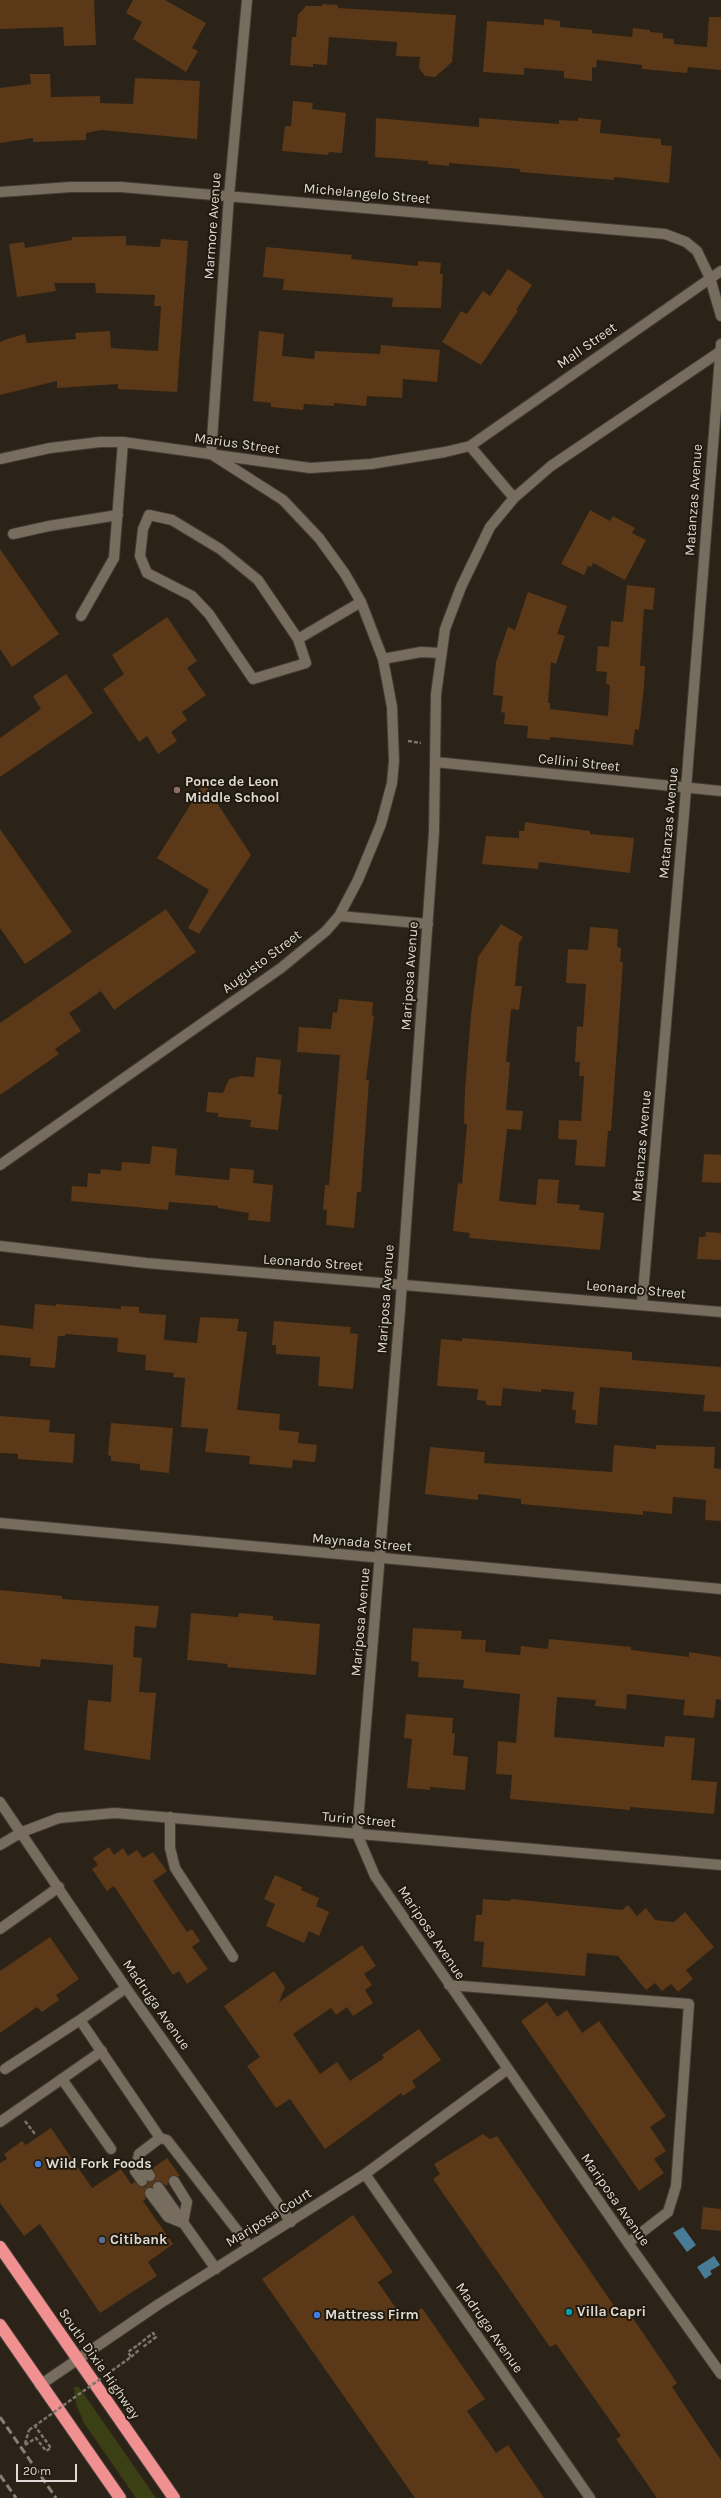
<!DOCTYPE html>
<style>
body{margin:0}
#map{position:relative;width:721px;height:2498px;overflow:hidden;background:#2b2317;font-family:Karla,sans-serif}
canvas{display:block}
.scale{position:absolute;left:16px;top:2464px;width:61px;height:18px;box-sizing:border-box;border:2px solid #dfdad3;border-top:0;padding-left:5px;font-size:12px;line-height:14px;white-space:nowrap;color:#dfdad3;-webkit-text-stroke:3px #211a0e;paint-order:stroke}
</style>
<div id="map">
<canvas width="721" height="2498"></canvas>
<div class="scale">20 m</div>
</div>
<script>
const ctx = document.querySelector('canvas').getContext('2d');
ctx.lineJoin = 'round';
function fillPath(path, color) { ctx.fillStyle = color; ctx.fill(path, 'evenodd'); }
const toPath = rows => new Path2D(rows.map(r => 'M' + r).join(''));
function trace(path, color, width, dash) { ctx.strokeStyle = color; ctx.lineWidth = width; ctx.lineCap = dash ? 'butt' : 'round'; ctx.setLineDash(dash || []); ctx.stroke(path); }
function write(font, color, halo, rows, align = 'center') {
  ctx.font = font + ' Karla,sans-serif'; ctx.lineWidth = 4; ctx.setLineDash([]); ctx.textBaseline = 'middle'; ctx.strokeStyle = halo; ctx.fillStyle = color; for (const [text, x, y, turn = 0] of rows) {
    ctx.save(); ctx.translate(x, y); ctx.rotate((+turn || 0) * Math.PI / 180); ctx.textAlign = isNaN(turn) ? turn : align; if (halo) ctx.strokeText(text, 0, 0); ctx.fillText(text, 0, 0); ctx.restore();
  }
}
fillPath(toPath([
 [74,2387,79,2387,156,2498,136,2498,84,2423,76,2404]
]), '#3b4014');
fillPath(toPath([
 [683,2227,696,2245,687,2252,673,2233],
 [714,2256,720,2265,710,2271,712,2274,705,2279,697,2267]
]), '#487b95');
fillPath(toPath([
 [0,0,94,0,96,45,64,46,63,27,0,29],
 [133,0,165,0,206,23,192,48,198,51,186,72,133,39,142,22,126,13],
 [322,4,338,5,338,8,456,15,452,62,435,77,425,76,419,68,420,57,396,56,397,42,329,37,327,65,313,64,313,67,290,65,292,37,296,37,298,15,306,6,322,6],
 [709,17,721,17,721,70,688,67,687,73,642,69,642,65,597,60,596,68,592,67,592,81,564,78,564,71,524,68,524,75,483,72,487,21,544,25,544,19,560,21,560,27,592,30,592,33,632,37,633,28,650,30,650,32,663,33,663,38,674,39,674,44,707,47],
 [30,74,50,74,51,97,100,96,100,103,133,104,135,78,200,81,197,139,101,130,86,133,86,140,33,142,33,138,0,143,0,88,31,84],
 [293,101,313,103,312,109,346,113,342,153,329,152,328,155,282,151,285,126,291,126],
 [376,118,479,127,479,118,559,124,559,120,578,121,578,118,601,120,600,133,661,139,661,145,672,146,669,183,614,177,614,180,520,172,520,169,449,163,449,166,428,164,428,161,375,157],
 [126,236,126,245,160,247,161,239,188,241,177,392,118,389,118,384,57,388,57,381,0,395,0,342,7,339,25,334,27,343,76,339,75,333,110,331,111,348,158,351,161,306,154,306,155,295,96,293,95,283,54,283,56,291,17,297,9,244,24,242,25,248,72,240,72,237],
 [266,247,352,255,351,259,418,266,418,261,441,263,440,274,443,274,441,308,392,307,393,298,283,290,284,279,263,277],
 [508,269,532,285,516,310,518,311,481,365,442,342,461,311,467,314,483,291,490,296],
 [259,331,284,334,282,356,314,359,315,351,380,354,381,345,440,350,437,382,403,379,402,398,367,396,366,406,334,403,334,406,304,404,303,410,271,407,271,403,253,401],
 [590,510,610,521,613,516,635,528,632,533,646,540,625,580,593,563,591,567,588,566,584,575,561,564],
 [0,549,59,634,12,667,0,649],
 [627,585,655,588,653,610,644,609,640,666,645,666,644,687,639,730,635,729,633,745,550,737,550,740,527,738,528,726,504,724,505,713,501,712,503,696,493,695,496,662,508,627,515,630,528,592,567,606,557,634,565,636,556,664,551,662,548,703,550,703,550,709,608,716,610,685,606,684,607,672,596,671,598,646,609,647,611,621,623,622],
 [167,617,197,661,187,668,206,695,182,712,187,720,171,732,177,741,158,754,147,736,139,742,103,689,124,674,112,655],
 [66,674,93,713,0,777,0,738,41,709,33,696],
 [204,783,251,855,199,934,188,928,209,890,157,858],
 [525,822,590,831,590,834,634,838,630,873,539,862,538,869,482,864,486,836,519,838,519,831,524,831],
 [0,829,72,932,25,964,0,928],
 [166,909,196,952,114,1010,101,991,69,1013,81,1031,55,1049,59,1054,0,1095,0,1023],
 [501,924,523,937,519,943,515,986,522,986,519,1010,511,1009,506,1062,510,1062,506,1110,523,1111,521,1130,507,1129,499,1201,536,1205,538,1179,559,1180,557,1203,580,1205,579,1210,604,1213,600,1250,469,1238,470,1233,453,1231,458,1183,462,1184,467,1124,464,1124,465,1090,471,1015,478,957],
 [590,927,618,929,617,947,621,948,620,962,623,962,611,1131,608,1131,605,1167,575,1165,577,1140,558,1139,559,1120,581,1121,584,1076,579,1076,580,1062,575,1062,577,1026,583,1027,586,984,566,983,568,949,588,950],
 [339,999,373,1002,372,1015,374,1016,366,1080,369,1080,361,1192,357,1192,354,1228,326,1225,327,1210,323,1210,325,1185,329,1185,340,1055,297,1052,299,1027,331,1029,333,1012,337,1013],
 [256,1057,281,1060,278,1094,282,1095,278,1130,250,1127,251,1120,218,1117,218,1113,206,1112,208,1092,223,1093,229,1079,241,1076,254,1077],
 [152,1146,177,1149,175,1175,229,1180,230,1168,254,1170,253,1183,273,1185,270,1222,248,1220,249,1213,218,1208,218,1206,169,1202,168,1210,71,1201,72,1186,87,1187,88,1173,100,1174,101,1169,121,1171,122,1162,150,1164],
 [704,1154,721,1155,721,1183,702,1182],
 [706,1232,721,1233,721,1260,697,1259,699,1237,705,1237],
 [35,1304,56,1306,56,1304,121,1309,121,1306,139,1307,139,1313,166,1315,164,1340,197,1343,200,1317,239,1319,237,1331,247,1332,237,1410,280,1414,279,1430,299,1432,298,1443,317,1445,315,1462,293,1460,292,1468,249,1464,250,1456,205,1452,208,1429,181,1427,185,1378,173,1377,174,1373,145,1370,146,1355,117,1352,118,1338,65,1334,65,1336,58,1336,55,1368,30,1366,31,1358,0,1355,0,1325,33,1329],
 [274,1321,351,1327,350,1333,358,1334,353,1389,318,1386,320,1357,276,1354,276,1345,272,1345],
 [462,1338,632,1352,632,1360,721,1367,721,1412,703,1411,705,1395,600,1387,597,1425,575,1423,576,1410,572,1410,574,1392,541,1389,541,1392,503,1388,501,1406,486,1405,486,1401,477,1400,478,1389,437,1386,441,1339,462,1341],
 [0,1416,50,1420,49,1432,75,1434,73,1463,18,1459,18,1454,0,1453],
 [111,1423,173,1428,169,1473,140,1470,140,1464,111,1461,111,1456,108,1455],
 [614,1445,656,1449,656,1445,715,1447,714,1468,721,1469,721,1521,705,1520,706,1500,673,1497,672,1514,643,1511,643,1515,521,1504,521,1499,478,1494,478,1500,425,1494,430,1447,485,1452,484,1463,612,1472],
 [0,1590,62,1596,62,1599,159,1606,156,1628,135,1626,133,1657,142,1658,139,1692,156,1693,150,1760,84,1750,88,1700,111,1702,113,1665,41,1659,40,1667,0,1663],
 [191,1613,238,1617,239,1613,273,1616,273,1620,320,1624,316,1675,227,1667,228,1664,187,1660],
 [413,1628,462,1631,461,1639,486,1640,485,1652,520,1655,521,1646,548,1649,549,1639,631,1647,631,1650,689,1657,689,1652,721,1657,721,1700,716,1699,714,1718,683,1715,685,1700,627,1694,626,1709,595,1706,596,1700,557,1697,554,1737,664,1747,665,1736,695,1738,691,1780,717,1782,714,1814,630,1807,630,1810,510,1799,512,1775,496,1774,498,1741,516,1743,520,1694,463,1688,464,1680,418,1677,419,1662,411,1661],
 [406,1714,453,1718,452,1733,455,1733,453,1755,468,1757,465,1790,430,1787,430,1790,407,1788,412,1739,404,1738],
 [109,1847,114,1855,123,1848,128,1856,137,1850,143,1858,153,1852,167,1871,153,1881,187,1932,192,1929,200,1941,192,1947,208,1969,187,1984,179,1971,173,1975,114,1886,107,1891,92,1869,98,1865,93,1858],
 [275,1875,302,1887,301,1890,319,1898,316,1906,329,1912,319,1936,309,1931,304,1943,266,1926,275,1904,264,1899],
 [483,1899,510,1901,511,1899,622,1910,628,1905,637,1916,646,1908,655,1920,674,1922,685,1912,714,1947,686,1970,693,1979,678,1992,671,1984,662,1991,655,1983,646,1990,618,1956,587,1953,585,1976,482,1967,484,1942,474,1941,476,1915,482,1915],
 [50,1937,79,1979,56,1995,59,2000,42,2012,37,2007,0,2033,0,1971],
 [362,1945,376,1966,364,1974,372,1985,365,1990,373,2003,353,2016,347,2007,336,2015,331,2008,293,2034,320,2074,337,2062,350,2081,384,2058,382,2055,419,2029,441,2060,412,2081,416,2087,403,2096,401,2093,325,2149,290,2099,276,2108,247,2066,260,2057,224,2006,274,1971,285,1987,279,2002],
 [547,2002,557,2017,567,2010,582,2033,599,2021,666,2116,650,2127,666,2151,654,2159,664,2173,639,2191,521,2021],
 [51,2128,92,2188,121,2169,131,2184,135,2182,140,2187,145,2187,148,2182,156,2178,153,2168,167,2158,180,2176,170,2176,168,2184,166,2186,160,2181,155,2182,152,2187,144,2191,146,2199,143,2201,173,2244,148,2262,157,2276,100,2313,40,2224,24,2236,0,2203,0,2163,7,2159,4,2154,22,2141,26,2145],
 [483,2134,490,2139,497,2136,619,2313,626,2308,677,2383,672,2387,721,2460,721,2498,657,2498,616,2439,621,2436,556,2344,550,2347,433,2179,440,2174,434,2164],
 [703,2207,721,2209,721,2231,701,2229],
 [353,2215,393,2272,378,2282,404,2320,422,2308,485,2399,467,2411,496,2453,508,2445,544,2498,415,2498,262,2279]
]), '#5b3817');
const lane = toPath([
 [13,534,49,526,118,515],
 [81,616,114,558,123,442],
 [298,639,258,580,220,549,172,520,149,515,143,529,140,556,147,573,192,596,209,614,253,679,306,663,298,639,361,602],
 [170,1817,170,1848,175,1868,233,1957],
 [0,1929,59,1887],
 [126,1988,80,2020,160,2138],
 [5,2069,80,2020],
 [62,2079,111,2149],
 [0,2122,102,2051],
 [138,2159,135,2171,142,2181],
 [150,2176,138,2159,139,2154,160,2138,167,2140,250,2247],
 [158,2187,216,2269],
 [150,2193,168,2217,183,2223,187,2202,174,2181]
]);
const street = toPath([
 [0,192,71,187,121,187,665,234,686,242,697,251,710,278,721,316],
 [721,351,551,466,514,498,490,527,461,587,445,629,436,694,434,832,400,1310,357,1834,375,1876,628,2243,721,2374],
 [470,446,514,498],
 [211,454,229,196,247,0],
 [0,459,50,448,100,442,123,442,310,468,371,464,445,452,470,446,721,271],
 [383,659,421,652,440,653],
 [435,762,721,791],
 [339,916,428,924],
 [0,1165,281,968,326,931,339,916,358,880,381,824,392,783,394,761,392,707,383,659,361,602,345,574,319,538,283,500,211,454],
 [0,1246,146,1263,721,1312],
 [642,1304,684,814,721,344],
 [0,1802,126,1988,291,2222],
 [0,1845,22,1832,59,1818,115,1813,721,1865],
 [449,1985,689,2004,676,2186,668,2212,628,2243],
 [365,2174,590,2498],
 [40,2385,159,2304,365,2174,508,2069]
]);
const secondary = toPath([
 [0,1523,721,1589]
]);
const highway = toPath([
 [0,2247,174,2498],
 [0,2325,120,2498]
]);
trace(lane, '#443d35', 12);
trace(street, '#443d35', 12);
trace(secondary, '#443d35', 12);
trace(highway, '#443d35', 14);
trace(toPath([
 [408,741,421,743],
 [25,2121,35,2134],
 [138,2345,153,2333,156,2337,143,2347],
 [131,2357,139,2350],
 [25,2444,29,2430],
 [25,2445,36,2438,46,2451,51,2448,35,2426]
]), '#7c756b', 2.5, [4, 2]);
trace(lane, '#766d5f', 10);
trace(street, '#766d5f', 10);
trace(secondary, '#766d5f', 10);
trace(highway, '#f09091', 12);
trace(toPath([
 [0,2417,56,2498],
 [0,2475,16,2498]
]), '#868076', 3, [8, 4]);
trace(toPath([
 [29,2430,131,2357,128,2352,138,2345]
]), '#7c756b', 2.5, [4, 2]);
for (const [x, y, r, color] of [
 [177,790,4,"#8d6e63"],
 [38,2164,4,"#3f7fe0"],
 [102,2240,4,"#5c6f8a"],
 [569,2312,4,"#0f9aa8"],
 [317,2315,4,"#3f7fe0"]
]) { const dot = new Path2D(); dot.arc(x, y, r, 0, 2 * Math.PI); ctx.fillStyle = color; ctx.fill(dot); trace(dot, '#211a0e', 1.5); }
write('14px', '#dfdad3', '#211a0e', [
 ["Michelangelo Street",367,194,5],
 ["Marmore Avenue",213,226,-86],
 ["Mall Street",587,346,-35],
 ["Marius Street",237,444,8],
 ["Matanzas Avenue",694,500,-86],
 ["Cellini Street",579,763,6],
 ["Matanzas Avenue",669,823,-85],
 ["Augusto Street",262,962,-37],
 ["Mariposa Avenue",410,976,-86],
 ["Matanzas Avenue",642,1146,-85],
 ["Leonardo Street",313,1263,4],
 ["Leonardo Street",636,1290,5],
 ["Mariposa Avenue",386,1299,-86],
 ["Maynada Street",362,1543,5],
 ["Mariposa Avenue",361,1622,-85],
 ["Turin Street",359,1820,5],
 ["Mariposa Avenue",431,1933,56],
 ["Madruga Avenue",156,2005,55],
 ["Mariposa Avenue",615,2200,55],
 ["Mariposa Court",269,2218,-32],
 ["Madruga Avenue",489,2328,55],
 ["South Dixie Highway",99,2364,55]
]);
write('bold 14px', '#dfdad3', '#211a0e', [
 ["Ponce de Leon",185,782],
 ["Middle School",185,798],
 ["Wild Fork Foods",46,2164],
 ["Citibank",110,2240],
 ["Villa Capri",577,2312],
 ["Mattress Firm",325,2315]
], 'left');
</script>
